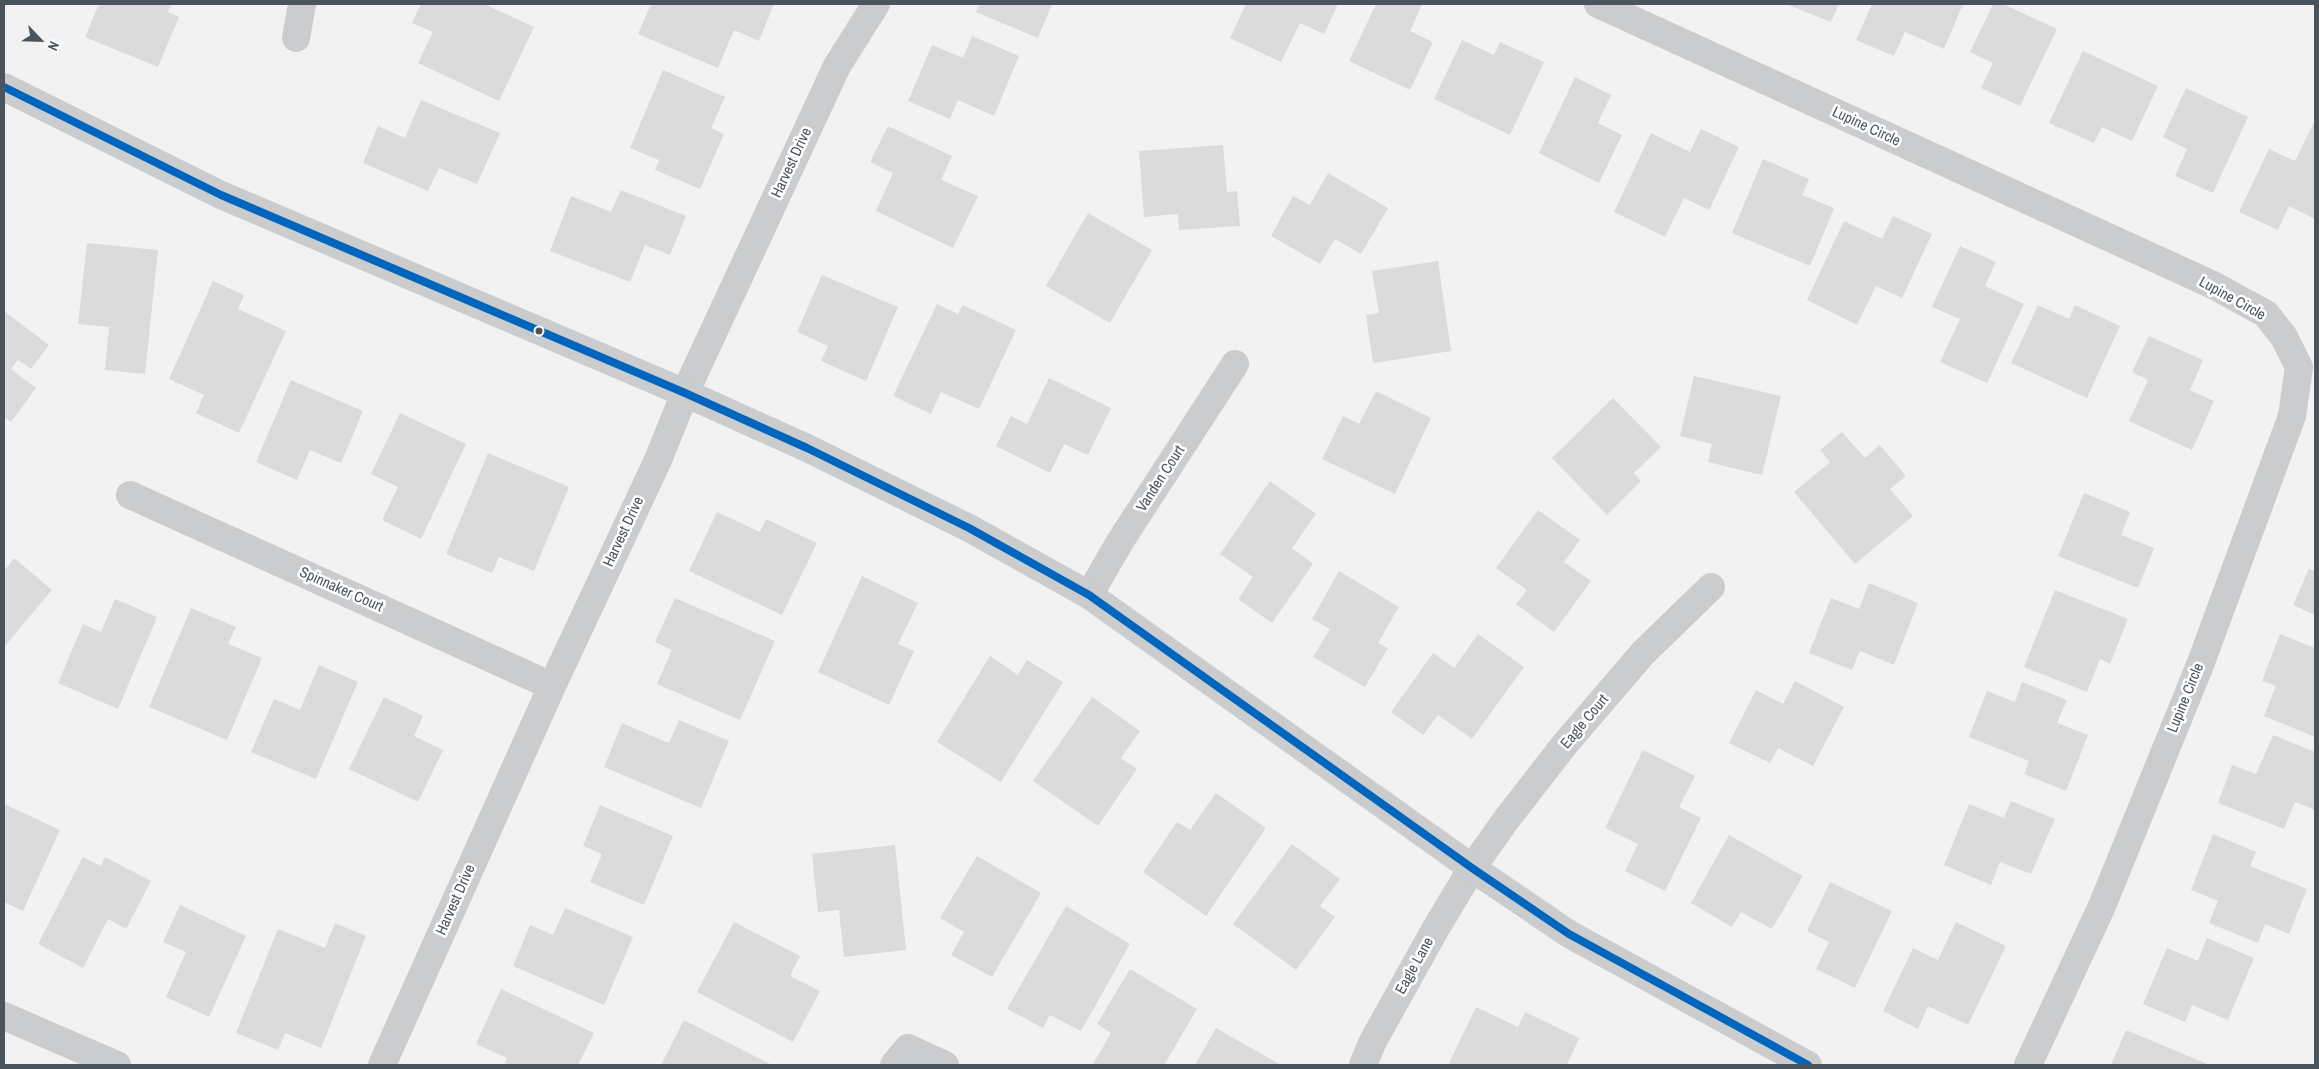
<!DOCTYPE html>
<style>
body{margin:0}
#map{position:relative;width:2319px;height:1069px;overflow:hidden;background:#f2f2f2;font-family:"Archivo Narrow",sans-serif}
canvas{display:block}
.frame{position:absolute;inset:0;border:5px solid #4b545c;pointer-events:none}
.north{position:absolute;left:15px;top:15px;width:50px;height:50px;-webkit-text-stroke:4px #fff;paint-order:stroke;rotate:114deg;font-size:14px;font-weight:700;line-height:20px;text-align:center;color:#4b545c}
.north::after{content:'';display:block;margin:auto;width:18px;height:22px;background:#4b545c;clip-path:polygon(50% 0,100% 100%,50% 72%,0 100%)}
</style>
<div id="map">
<canvas width="2319" height="1069"></canvas>
<div class="frame"></div>
<div class="north">N</div>
</div>
<script>
const ctx = document.querySelector('canvas').getContext('2d');
ctx.lineJoin = 'round';
function fillPath(path, color) { ctx.fillStyle = color; ctx.fill(path, 'evenodd'); }
const toPath = rows => new Path2D(rows.map(r => 'M' + r).join(''));
function trace(path, color, width, dash) { ctx.strokeStyle = color; ctx.lineWidth = width; ctx.lineCap = dash ? 'butt' : 'round'; ctx.setLineDash(dash || []); ctx.stroke(path); }
function write(font, color, halo, rows, align = 'center') {
  ctx.font = font + ' "Archivo Narrow",sans-serif'; ctx.lineWidth = 5; ctx.setLineDash([]); ctx.textBaseline = 'middle'; ctx.strokeStyle = halo; ctx.fillStyle = color; for (const [text, x, y, turn = 0] of rows) {
    ctx.save(); ctx.translate(x, y); ctx.rotate((+turn || 0) * Math.PI / 180); ctx.textAlign = isNaN(turn) ? turn : align; if (halo) ctx.strokeText(text, 0, 0); ctx.fillText(text, 0, 0); ctx.restore();
  }
}
fillPath(toPath([
 [99,4,171,4,168,12,179,17,158,67,85,37],
 [421,4,484,4,534,27,499,101,418,63,433,32,412,23],
 [651,4,774,4,759,41,734,30,718,68,638,34],
 [979,4,1052,4,1038,38,976,12],
 [1246,4,1338,4,1324,34,1300,23,1281,62,1230,38],
 [1376,4,1422,4,1410,31,1433,42,1410,90,1349,61],
 [1786,4,1839,4,1831,22],
 [1872,4,1963,4,1944,49,1905,32,1894,56,1856,40],
 [1993,4,2003,4,2057,29,2020,106,1981,88,1993,63,1970,52],
 [972,36,1019,56,994,116,958,100,950,119,908,101,932,45,963,58],
 [1462,40,1494,55,1500,42,1544,62,1510,135,1434,99],
 [2083,51,2158,86,2132,141,2102,127,2094,143,2049,123],
 [663,70,725,97,711,128,724,134,700,189,655,170,659,160,630,148],
 [1575,77,1611,95,1598,123,1622,135,1599,183,1539,153],
 [2186,88,2248,117,2213,193,2175,176,2187,149,2163,137],
 [421,100,500,133,477,184,439,168,428,191,363,163,378,126,405,138],
 [2314,122,2315,219,2289,206,2278,230,2239,212,2269,149,2295,161],
 [888,126,952,156,941,180,978,196,953,248,876,211,893,173,870,162],
 [1701,129,1739,147,1709,210,1684,198,1665,237,1614,212,1651,133,1690,152],
 [1223,145,1227,192,1237,191,1240,226,1179,230,1178,214,1144,217,1139,151],
 [1763,159,1809,179,1802,195,1834,208,1810,266,1732,233],
 [1328,173,1388,208,1361,254,1335,239,1320,264,1271,236,1293,196,1310,205],
 [621,190,686,216,670,255,645,245,630,282,550,251,571,196,611,212],
 [1088,213,1152,250,1110,323,1046,286],
 [1893,216,1932,234,1902,298,1876,286,1857,325,1807,300,1844,221,1882,239],
 [87,243,158,250,145,374,105,370,109,327,78,324],
 [1960,246,1996,262,1985,286,2024,304,1987,383,1940,362,1960,319,1932,307],
 [1438,261,1451,351,1373,363,1366,315,1379,313,1372,271],
 [822,275,898,307,866,381,821,361,828,346,797,332],
 [213,281,244,295,238,309,286,331,239,433,196,413,204,395,169,379],
 [937,304,958,314,963,305,1016,330,979,409,941,392,931,414,893,396],
 [2038,305,2069,319,2075,305,2120,326,2087,398,2011,363],
 [4,311,49,345,31,369,18,360,11,369,36,388,11,422,4,417],
 [2149,336,2203,360,2190,390,2214,401,2192,450,2129,421,2148,380,2132,372],
 [1694,376,1781,396,1762,475,1708,462,1712,444,1680,436],
 [1049,378,1111,408,1088,455,1064,444,1050,473,996,446,1011,416,1027,424],
 [291,380,363,411,341,463,310,450,297,480,256,462],
 [1376,391,1431,418,1395,494,1322,459,1343,416,1359,424],
 [1613,398,1661,447,1634,473,1641,481,1607,515,1552,458],
 [400,413,466,444,421,539,382,520,398,487,371,474],
 [1842,432,1865,458,1880,445,1906,476,1890,489,1913,516,1855,564,1794,492,1830,462,1820,450],
 [488,453,569,487,534,571,499,557,492,573,446,554],
 [1270,481,1316,514,1292,548,1313,564,1272,623,1238,599,1253,577,1220,554],
 [2084,493,2130,512,2121,535,2154,548,2138,588,2058,556],
 [1538,510,1580,540,1564,562,1591,581,1554,632,1516,604,1527,590,1496,568],
 [717,512,760,532,766,519,817,543,782,615,689,571],
 [14,558,52,590,4,647,4,571],
 [2309,569,2315,571,2315,615,2293,605],
 [1339,571,1399,607,1378,643,1388,648,1365,687,1313,657,1330,629,1312,619],
 [862,576,918,603,898,644,914,651,889,705,818,672],
 [1869,583,1918,603,1894,665,1860,651,1852,670,1809,653,1831,598,1859,609],
 [2055,590,2128,619,2110,664,2100,659,2087,692,2024,667],
 [675,598,775,641,740,720,657,684,672,650,655,642],
 [115,599,157,617,118,709,58,683,83,624,101,632],
 [191,608,236,627,228,644,262,658,227,740,149,707],
 [1478,634,1524,667,1472,739,1438,715,1423,735,1391,712,1433,653,1454,668],
 [2280,634,2315,648,2315,737,2264,716,2276,686,2262,681],
 [990,656,1018,675,1027,660,1063,682,1001,782,937,742],
 [319,665,358,682,316,779,251,752,274,699,300,710],
 [1795,681,1844,707,1813,766,1778,748,1770,763,1729,743,1756,690,1783,704],
 [2022,682,2067,700,2057,723,2088,735,2066,791,2024,774,2029,761,1969,737,1987,691,2015,702],
 [384,697,423,716,414,736,443,750,418,802,349,769],
 [1092,697,1140,731,1121,758,1137,769,1098,826,1033,781],
 [679,720,729,741,701,808,604,767,622,723,669,743],
 [2273,735,2315,752,2315,810,2295,802,2284,829,2218,803,2232,765,2256,774],
 [1643,750,1695,776,1679,807,1701,818,1665,891,1625,871,1638,844,1605,828],
 [1216,793,1266,828,1206,916,1143,872,1177,822,1190,830],
 [2011,801,2055,819,2031,874,2000,862,1991,885,1944,865,1969,804,2004,818],
 [4,804,60,830,23,911,4,902],
 [600,805,673,836,644,905,590,882,602,854,583,846],
 [2213,834,2256,852,2250,866,2307,889,2289,934,2265,924,2258,943,2209,923,2218,901,2191,890],
 [1729,835,1803,876,1772,929,1741,912,1732,927,1691,903],
 [1292,844,1340,879,1320,906,1335,917,1296,970,1233,924],
 [895,845,906,950,844,957,839,910,818,912,812,854],
 [977,856,1041,893,992,977,951,955,964,932,940,918],
 [83,857,101,866,105,857,151,881,126,929,108,919,83,968,38,944],
 [1830,882,1892,911,1855,988,1816,969,1829,942,1807,931],
 [180,905,246,936,209,1017,166,997,186,952,163,942],
 [1066,906,1130,944,1081,1031,1050,1015,1043,1028,1007,1009],
 [565,908,633,937,604,1005,513,966,530,925,553,935],
 [734,922,800,956,790,976,820,991,793,1042,697,992],
 [1956,922,2006,946,1968,1025,1928,1006,1918,1029,1883,1011,1913,948,1938,960],
 [335,923,366,936,321,1048,285,1033,278,1050,236,1033,278,929,325,948],
 [2207,938,2254,958,2228,1020,2192,1005,2185,1022,2143,1004,2167,948,2198,961],
 [1130,969,1197,1009,1164,1065,1095,1065,1093,1064,1111,1033,1097,1024],
 [501,989,594,1033,578,1065,504,1065,507,1058,476,1044],
 [1476,1007,1518,1027,1525,1012,1579,1038,1567,1065,1453,1065,1449,1063],
 [684,1020,772,1065,661,1065],
 [1216,1028,1281,1065,1195,1065],
 [2126,1030,2210,1065,2111,1065]
]), '#dbdbdc');
trace(toPath([
 [1598,4,2213,285,2266,314,2284,337,2299,367,2292,416,2200,665,2102,906,2028,1065],
 [296,38,302,4],
 [130,495,552,686],
 [1089,595,1121,540,1235,364],
 [4,1016,117,1065],
 [382,1065,552,686,658,460,685,393,837,66,876,4],
 [894,1065,908,1048,945,1065],
 [1363,1065,1373,1041,1436,928,1472,868,1506,820,1565,744,1643,653,1711,587]
]), '#cacccd', 28);
trace(toPath([
 [4,87,221,195,685,393,807,448,969,528,1089,595,1472,868,1569,934,1808,1065]
]), '#cacccd', 28);
trace(toPath([
 [4,87,221,195,685,393,807,448,969,528,1089,595,1472,868,1569,934,1808,1065]
]), '#0065bd', 8);
for (const [x, y, r, color] of [
 [539,331,4.5,"#4b545c"]
]) { const dot = new Path2D(); dot.arc(x, y, r, 0, 2 * Math.PI); ctx.fillStyle = color; ctx.fill(dot); trace(dot, '#fff', 2); }
write('15px', '#4b545c', '#fff', [
 ["Lupine Circle",1866,127,25],
 ["Harvest Drive",792,163,-65],
 ["Lupine Circle",2232,299,29],
 ["Vanden Court",1161,479,-57],
 ["Harvest Drive",624,532,-65],
 ["Spinnaker Court",341,590,24],
 ["Lupine Circle",2186,698,-68],
 ["Eagle Court",1585,722,-50],
 ["Harvest Drive",456,900,-66],
 ["Eagle Lane",1415,966,-61]
]);
</script>
